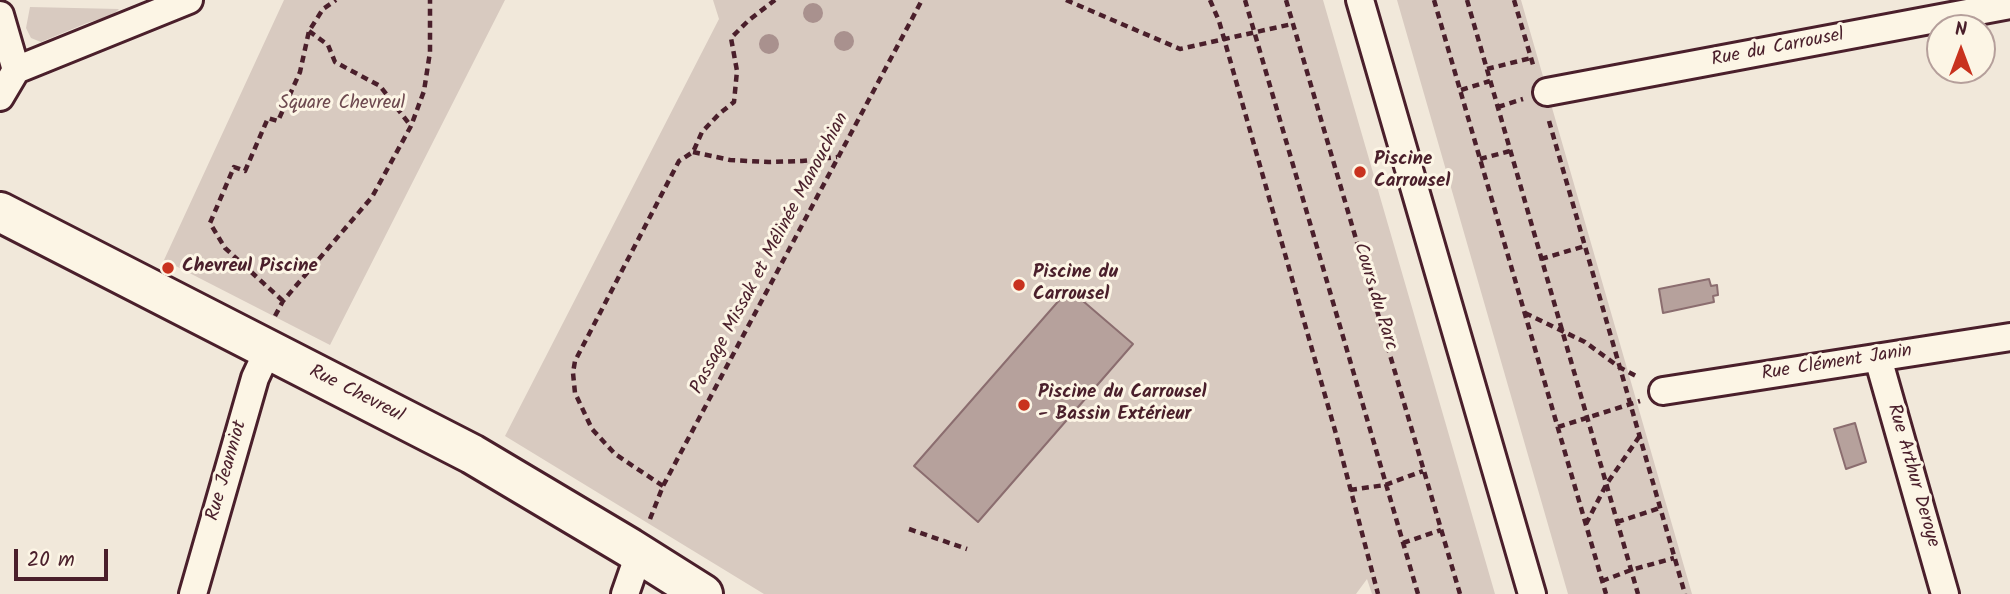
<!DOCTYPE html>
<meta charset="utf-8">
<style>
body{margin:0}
#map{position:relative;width:2010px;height:594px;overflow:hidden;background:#f1e8da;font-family:Kalam,sans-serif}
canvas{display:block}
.north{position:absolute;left:1926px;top:14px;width:70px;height:70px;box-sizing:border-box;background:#fcf5e5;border:2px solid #b59f9b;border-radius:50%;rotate:0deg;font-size:19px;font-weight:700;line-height:28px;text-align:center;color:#4a1f2b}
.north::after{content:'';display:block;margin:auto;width:24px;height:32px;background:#c8321e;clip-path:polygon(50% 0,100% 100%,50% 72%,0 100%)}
.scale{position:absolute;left:14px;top:549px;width:94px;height:32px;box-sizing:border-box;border:4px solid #4a1f2b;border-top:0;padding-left:9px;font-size:21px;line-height:24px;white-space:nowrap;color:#4a1f2b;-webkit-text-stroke:5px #fcf5e5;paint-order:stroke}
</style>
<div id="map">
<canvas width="2010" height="594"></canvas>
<div class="north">N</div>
<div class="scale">20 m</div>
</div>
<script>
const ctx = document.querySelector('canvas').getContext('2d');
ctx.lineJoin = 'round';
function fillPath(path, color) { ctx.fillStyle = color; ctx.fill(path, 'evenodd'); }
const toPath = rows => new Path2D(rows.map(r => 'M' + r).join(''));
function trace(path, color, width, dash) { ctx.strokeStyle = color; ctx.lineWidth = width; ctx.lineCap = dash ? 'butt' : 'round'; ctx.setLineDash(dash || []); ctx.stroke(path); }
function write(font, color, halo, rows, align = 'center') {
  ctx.font = font + ' Kalam,sans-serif'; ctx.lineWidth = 6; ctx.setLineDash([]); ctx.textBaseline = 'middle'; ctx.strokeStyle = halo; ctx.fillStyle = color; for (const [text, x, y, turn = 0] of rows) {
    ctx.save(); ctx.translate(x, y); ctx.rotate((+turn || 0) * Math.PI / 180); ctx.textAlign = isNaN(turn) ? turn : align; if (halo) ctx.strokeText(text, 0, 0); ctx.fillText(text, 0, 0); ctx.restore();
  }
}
fillPath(toPath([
 [284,0,505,0,330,345,164,260],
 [713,0,1323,0,1495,594,1372,594,1367,579,1356,594,764,594,505,436,719,19],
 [1397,0,1521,0,1692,594,1568,594],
 [30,7,119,9,113,15,87,23,41,42,31,38,26,28]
]), '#d8cac0');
const water = toPath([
 [1709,279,1711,286,1717,285,1718,295,1713,296,1714,302,1663,313,1659,289,1709,279],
 [1069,289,1133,344,978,522,914,466,1069,289],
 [1855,423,1866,462,1846,469,1834,429,1855,423]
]);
fillPath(water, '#b6a19c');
trace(water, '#8b6d6f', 2);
const street = toPath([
 [1360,0,1532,594],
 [0,15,16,70,0,97],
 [16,70,189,0],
 [1547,92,2010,5],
 [1878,358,1945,594],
 [1663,391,2010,337],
 [193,594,255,378,268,350],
 [625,594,639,554]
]);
const primary = toPath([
 [0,212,472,454,630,548,703,594]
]);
trace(street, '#4a1f2b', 32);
trace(primary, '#4a1f2b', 44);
trace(toPath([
 [1066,0,1180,49,1292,24],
 [1210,0,1219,21,1336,434,1378,594],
 [1245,0,1418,594],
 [1286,0,1460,594],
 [1434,0,1606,594],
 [1467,0,1638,594],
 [1514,0,1534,68],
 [309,31,328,45,335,62,380,86,410,125],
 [1487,69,1531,58],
 [1461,90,1490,81],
 [1498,107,1523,99],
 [1549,121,1685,594],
 [693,152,730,160,769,162,802,161,837,157],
 [1480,159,1510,151],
 [1541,259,1585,246],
 [283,301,225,248,210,223,234,167,245,171,268,118,278,121,300,72,309,31,323,9,336,0],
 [1525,313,1585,342,1619,367,1638,377],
 [275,316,283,301,372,197,411,126,424,91,430,52,430,0],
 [1558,427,1640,401],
 [663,486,615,454,592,429,575,393,573,373,575,361,679,161,693,152,702,132,719,114,734,102,737,71,731,38,749,20,775,0],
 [1350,490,1385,485,1423,471],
 [650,519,663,486,922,0],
 [1617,522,1660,508],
 [1586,524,1606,485,1639,437],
 [909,529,967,549],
 [1403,543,1441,530],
 [1602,581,1631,570,1674,558]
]), '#4a1f2b', 4.5, [7, 5]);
trace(street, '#fcf5e5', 26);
trace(primary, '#fcf5e5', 38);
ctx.fillStyle = '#a9918e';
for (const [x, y] of [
 [813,13],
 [844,41],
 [769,44]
]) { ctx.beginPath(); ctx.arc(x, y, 10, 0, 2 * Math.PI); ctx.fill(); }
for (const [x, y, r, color] of [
 [1360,172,7,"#c8321e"],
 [168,268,7,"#c8321e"],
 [1019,285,7,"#c8321e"],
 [1024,405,7,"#c8321e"]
]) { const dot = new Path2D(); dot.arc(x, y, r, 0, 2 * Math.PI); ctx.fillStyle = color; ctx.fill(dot); trace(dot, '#fcf5e5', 2.5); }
write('19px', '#4a1f2b', '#fcf5e5', [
 ["Rue du Carrousel",1778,49,-11],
 ["Passage Missak et Mélinée Manouchian",771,254,-62],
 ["Cours du Parc",1374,297,73],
 ["Rue Clément Janin",1837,364,-9],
 ["Rue Chevreul",356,395,27],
 ["Rue Jeanniot",228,471,-74],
 ["Rue Arthur Deroye",1912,476,74]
]);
write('19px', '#6e4a50', '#fcf5e5', [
 ["Square Chevreul",342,105]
]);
write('bold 19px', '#4a1f2b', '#fcf5e5', [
 ["Piscine",1374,161],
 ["Carrousel",1374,183],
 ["Chevreul Piscine",182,268],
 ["Piscine du",1033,274],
 ["Carrousel",1033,296],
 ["Piscine du Carrousel",1038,394],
 ["- Bassin Extérieur",1038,416]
], 'left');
</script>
